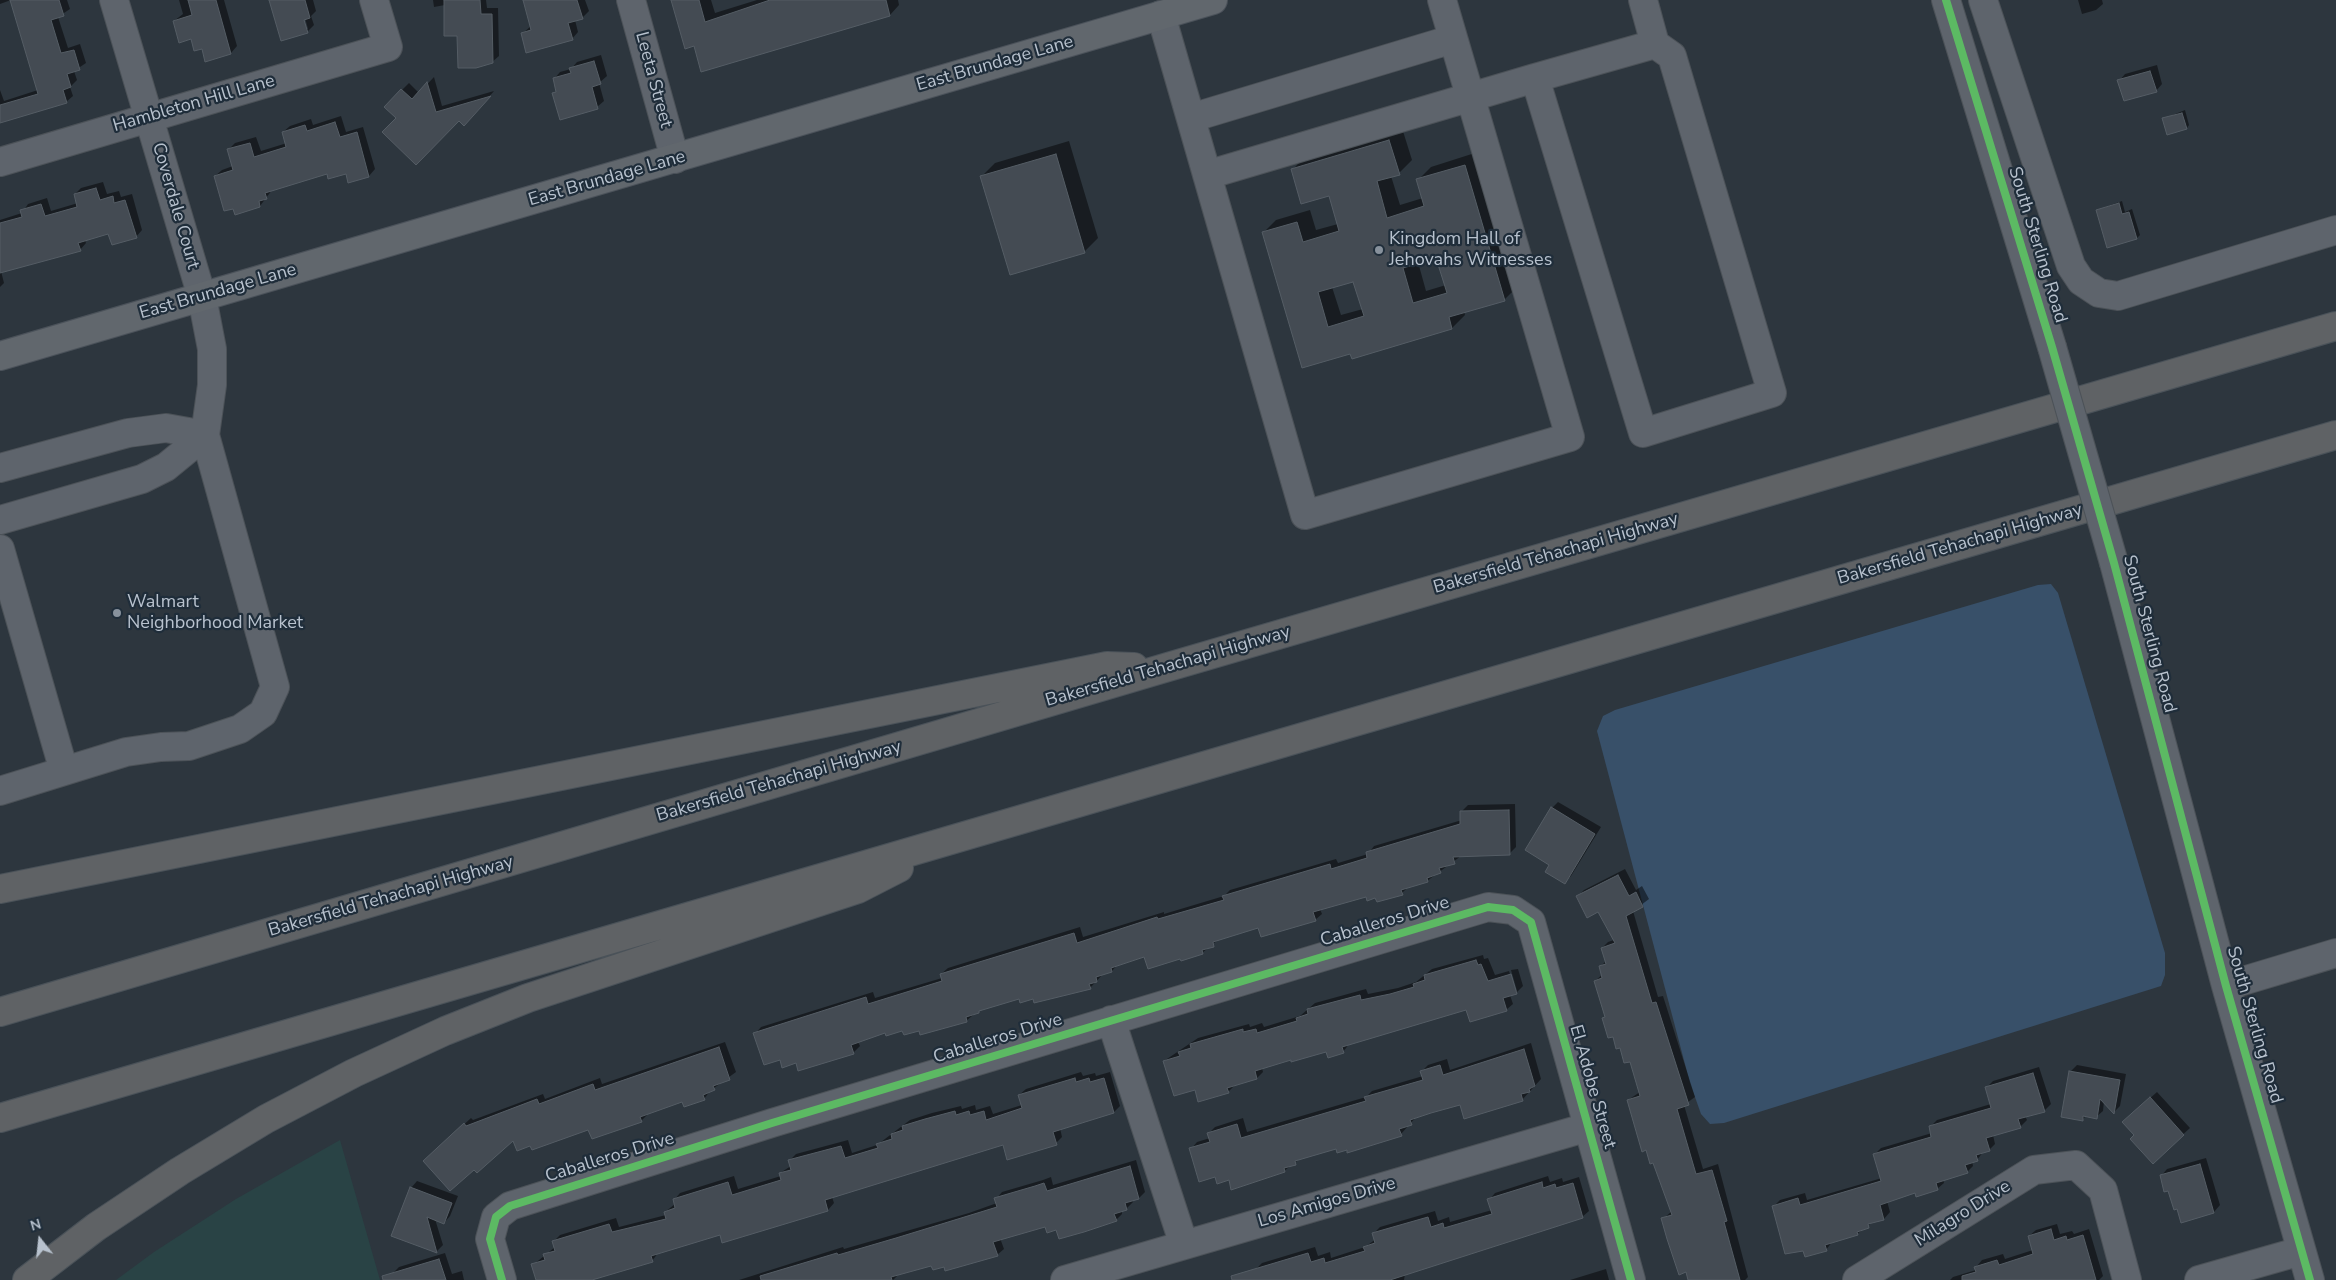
<!DOCTYPE html>
<style>
body{margin:0}
#map{position:relative;width:2336px;height:1280px;overflow:hidden;background:#2d363e;font-family:"Nunito Sans",sans-serif}
canvas{display:block}
.north{position:absolute;left:15px;top:1215px;width:50px;height:50px;-webkit-text-stroke:4px #1f2d3a;paint-order:stroke;rotate:344deg;font-size:14px;font-weight:700;line-height:20px;text-align:center;color:#b8c2ce}
.north::after{content:'';display:block;margin:auto;width:18px;height:22px;background:#b8c2ce;clip-path:polygon(50% 0,100% 100%,50% 72%,0 100%)}
</style>
<div id="map">
<canvas width="2336" height="1280"></canvas>
<div class="north">N</div>
</div>
<script>
const ctx = document.querySelector('canvas').getContext('2d');
ctx.lineJoin = 'round';
function fillPath(path, color) { ctx.fillStyle = color; ctx.fill(path, 'evenodd'); }
const toPath = rows => new Path2D(rows.map(r => 'M' + r).join(''));
function trace(path, color, width, dash) { ctx.strokeStyle = color; ctx.lineWidth = width; ctx.lineCap = dash ? 'butt' : 'round'; ctx.setLineDash(dash || []); ctx.stroke(path); }
function write(font, color, halo, rows, align = 'center') {
  ctx.font = font + ' "Nunito Sans",sans-serif'; ctx.lineWidth = 4.5; ctx.setLineDash([]); ctx.textBaseline = 'middle'; ctx.strokeStyle = halo; ctx.fillStyle = color; for (const [text, x, y, turn = 0] of rows) {
    ctx.save(); ctx.translate(x, y); ctx.rotate((+turn || 0) * Math.PI / 180); ctx.textAlign = isNaN(turn) ? turn : align; if (halo) ctx.strokeText(text, 0, 0); ctx.fillText(text, 0, 0); ctx.restore();
  }
}
fillPath(toPath([
 [340,1140,380,1280,116,1280,154,1252,236,1199]
]), '#294345');
fillPath(toPath([
 [2051,584,2058,593,2165,953,2165,975,2161,986,1724,1123,1710,1124,1701,1114,1690,1083,1597,731,1603,716,1615,710,2038,585]
]), '#385069');
fillPath(toPath([
 [0,0,67,0,70,9,58,17,68,48,80,44,86,63,74,71,77,80,70,87,73,96,66,102,0,122,0,90,4,101,38,90,11,0,0,4],
 [179,0,224,0,237,46,231,53,206,60,203,47,174,21,183,14],
 [270,0,313,0,316,11,311,16,314,25,307,32],
 [301,14,304,14,308,29,305,29],
 [433,0,486,0,487,8,498,8,499,56,492,62,458,35,445,5,434,7],
 [524,0,585,0,589,11,582,18,575,20,578,32,572,39,522,34,531,26],
 [672,0,711,0,715,13,757,0,898,0,899,5,890,15,695,45],
 [2078,0,2102,0,2103,4,2096,10,2082,14],
 [601,55,607,76,599,83,604,101,597,107,553,94,557,90,554,79,560,72,571,69,577,62],
 [2157,65,2162,84,2156,91,2119,81,2125,74],
 [434,77,442,106,494,91,471,118,398,118,385,107,409,83,419,93],
 [2185,110,2189,125,2187,128,2163,119],
 [341,116,346,132,363,127,375,169,369,176,349,181,347,172,327,173,272,190,260,206,236,213,215,176,222,170,233,166,228,150,235,143,256,137,261,151,287,143,283,132,290,126,311,119,313,125],
 [1402,128,1412,160,1399,173,1391,176,1400,205,1423,198,1418,180,1431,167,1478,152,1517,287,1504,300,1464,311,1465,315,1452,328,1353,357,1351,352,1303,367,1263,233,1276,220,1310,210,1316,230,1338,224,1329,194,1292,170,1305,157],
 [1437,256,1446,285,1426,291,1418,262],
 [1354,280,1363,309,1341,315,1332,287],
 [1069,141,1098,238,1084,252,982,176,995,163],
 [103,182,107,194,119,191,121,197,132,194,142,230,136,237,109,233,85,240,86,243,80,250,1,271,4,283,0,287,0,220,22,213,28,204,47,198,51,211,78,203,75,194,81,188],
 [2122,201,2125,212,2132,209,2140,235,2137,238,2097,210],
 [1558,802,1601,827,1571,876,1564,882,1551,865,1552,808],
 [1515,804,1516,847,1510,853,1461,856,1427,881,1408,887,1402,893,1376,897,1367,895,1320,909,1322,914,1315,920,1259,927,1219,939,1202,953,1181,957,1145,956,1118,964,1112,971,1103,974,1090,988,1034,998,1020,998,982,1008,967,1020,919,1029,886,1032,858,1042,860,1046,853,1053,797,1062,781,1059,755,1034,761,1027,873,992,875,998,942,978,941,974,948,968,1080,927,1083,937,1164,912,1164,914,1224,896,1230,890,1336,859,1338,863,1368,854,1374,846,1462,820,1461,812,1468,805],
 [1625,869,1636,890,1642,886,1649,899,1633,911,1658,997,1663,996,1695,1097,1684,1105,1703,1169,1718,1164,1748,1277,1745,1280,1690,1280,1663,1219,1672,1211,1654,1161,1628,1100,1640,1092,1631,1060,1603,1018,1606,1016,1595,981,1603,974,1600,967,1606,961,1602,948,1608,942,1614,940,1599,910,1578,896,1584,890],
 [1483,955,1484,959,1488,958,1495,975,1509,971,1515,991,1517,991,1511,970,1518,969,1523,986,1516,993,1510,995,1513,1004,1506,1010,1467,1008,1349,1044,1343,1052,1327,1050,1262,1068,1263,1072,1257,1078,1235,1085,1228,1092,1195,1088,1164,1061,1198,1038,1249,1024,1250,1027,1262,1023,1264,1027,1300,1016,1315,1003,1366,989,1368,994,1398,988,1416,982,1432,969],
 [725,1042,736,1072,710,1091,704,1099,683,1101,648,1114,641,1121,589,1129,531,1144,513,1139,474,1168,431,1155,471,1118,473,1120,543,1094,545,1099,600,1078,602,1084],
 [1531,1043,1541,1079,1522,1100,1461,1104,1417,1116,1401,1134,1348,1149,1337,1147,1301,1158,1284,1171,1229,1179,1216,1175,1191,1149,1197,1142,1210,1138,1209,1133,1215,1127,1243,1118,1247,1132,1366,1097,1372,1091,1423,1076,1422,1071,1428,1065,1447,1059,1450,1070],
 [2077,1065,2126,1074,2120,1106,2114,1112,2104,1101,2103,1111,2096,1117,2086,1116,2082,1120,2070,1072],
 [2039,1067,2051,1104,2044,1111,2025,1116,2027,1120,2020,1127,1993,1135,1995,1144,1989,1150,1983,1152,1977,1160,1972,1161,1973,1166,1967,1172,1943,1179,1944,1183,1937,1189,1916,1192,1887,1201,1890,1212,1884,1219,1874,1221,1857,1234,1832,1242,1826,1250,1804,1249,1773,1207,1780,1200,1805,1193,1807,1200,1882,1178,1875,1154,1881,1148,1932,1133,1931,1126,1937,1120,1991,1104,1986,1088,1993,1081],
 [1081,1072,1083,1076,1095,1073,1096,1076,1110,1072,1120,1106,1114,1112,1060,1128,1062,1137,1056,1143,1003,1144,832,1197,834,1203,828,1210,721,1234,658,1253,652,1261,591,1280,537,1280,533,1265,555,1247,553,1242,560,1235,616,1218,619,1227,666,1215,665,1212,675,1204,674,1200,680,1193,734,1176,738,1189,781,1176,780,1173,791,1166,789,1161,796,1154,848,1140,852,1153,877,1145,910,1120,932,1113,961,1106,962,1109,975,1105,976,1110,990,1106,993,1114,1022,1105,1019,1095,1026,1089],
 [2157,1092,2190,1128,2153,1162,2136,1135,2130,1116],
 [2206,1158,2220,1205,2214,1212,2169,1189,2161,1176,2167,1169],
 [1136,1160,1145,1192,1139,1198,1132,1200,1133,1202,1126,1209,1122,1210,1122,1214,1116,1220,1057,1229,1046,1225,1000,1238,1004,1249,997,1255,945,1266,932,1264,899,1274,893,1280,739,1280,843,1247,844,1249,969,1213,997,1203,996,1199,1002,1192,1043,1180,1051,1177,1053,1185],
 [1548,1176,1550,1182,1562,1178,1563,1182,1579,1177,1589,1211,1582,1217,1405,1274,1404,1280,1254,1280,1256,1269,1262,1263,1315,1247,1318,1256,1330,1252,1331,1258,1365,1247,1376,1239,1374,1233,1380,1227,1435,1211,1438,1221,1449,1217,1450,1222,1492,1210,1489,1200,1495,1193],
 [417,1181,458,1196,450,1216,444,1223,435,1219,443,1245,437,1251,393,1235,411,1188],
 [2057,1224,2060,1234,2072,1231,2074,1234,2089,1229,2103,1276,2099,1280,1950,1280,1953,1277,1976,1270,1976,1267,1982,1260,2003,1254,2005,1259,2033,1250,2029,1236,2036,1230],
 [445,1253,452,1274,462,1271,464,1280,395,1280,393,1273,399,1267],
 [1606,1269,1609,1280,1570,1280]
]), '#0007');
const building = toPath([
 [10,0,59,0,64,16,51,20,61,53,74,50,80,70,67,74,71,87,63,90,67,103,0,123,0,105,38,94,10,0],
 [188,0,216,0,231,54,205,62,202,49,194,51,191,39,179,43,173,21,192,15,188,0],
 [269,0,305,0,310,18,304,20,308,33,281,41,269,0],
 [444,0,480,0,481,14,492,14,493,63,476,68,458,68,457,36,444,36,444,0],
 [523,0,577,0,583,19,568,23,573,40,526,53,521,33,531,30,523,0],
 [671,0,699,0,705,22,770,0,886,0,890,16,701,72,694,46,685,49,671,0],
 [594,61,601,84,592,87,598,109,560,120,552,93,556,92,553,78,571,73,569,68,594,61],
 [2150,71,2157,92,2124,101,2117,80,2150,71],
 [427,82,436,112,491,96,464,126,459,121,416,165,382,132,396,118,384,107,401,89,412,99,427,82],
 [2182,113,2187,129,2167,135,2162,118,2182,113],
 [335,122,340,137,357,132,369,177,348,183,346,174,328,179,327,174,265,193,267,199,259,201,260,207,235,215,233,209,224,211,214,176,233,170,227,149,250,143,254,157,286,147,282,132,305,125,307,131,335,122],
 [1389,140,1400,175,1377,181,1387,218,1424,206,1416,179,1465,165,1505,301,1449,317,1452,329,1352,359,1350,354,1302,368,1262,232,1297,222,1303,242,1339,231,1329,196,1301,204,1291,169,1389,140],
 [1436,258,1447,293,1413,303,1403,268,1436,258],
 [1353,282,1364,316,1328,327,1318,292,1353,282],
 [1056,154,1085,253,1010,275,980,176,1056,154],
 [96,188,100,200,113,196,114,203,125,200,137,238,112,245,108,234,78,243,81,251,0,273,0,223,22,217,20,210,41,204,45,216,77,207,74,194,96,188],
 [2119,203,2122,214,2129,212,2137,239,2107,248,2096,210,2119,203],
 [1551,807,1595,834,1565,884,1545,872,1549,865,1525,850,1551,807],
 [1509,810,1510,855,1453,857,1455,864,1439,868,1441,873,1427,878,1428,882,1401,890,1403,895,1377,902,1375,898,1367,901,1366,897,1313,912,1316,921,1261,937,1258,928,1213,942,1214,947,1202,950,1203,954,1181,961,1180,959,1148,969,1144,957,1111,968,1112,972,1096,977,1097,982,1089,984,1091,989,1034,1003,1033,999,1020,1003,1019,999,979,1011,979,1013,966,1017,967,1022,920,1035,919,1031,904,1035,902,1031,886,1036,885,1033,851,1045,854,1054,798,1071,796,1063,782,1068,780,1060,764,1065,753,1033,866,997,868,1004,942,981,940,974,1074,933,1077,943,1157,917,1158,919,1224,900,1222,896,1330,864,1331,869,1367,858,1366,852,1460,824,1460,811,1509,810],
 [1618,875,1629,896,1636,892,1643,907,1626,916,1652,1003,1656,1002,1689,1105,1677,1109,1696,1174,1712,1170,1727,1221,1724,1222,1740,1280,1688,1280,1686,1272,1679,1275,1667,1239,1661,1218,1672,1215,1653,1163,1650,1164,1646,1150,1642,1152,1627,1100,1640,1096,1630,1062,1624,1063,1620,1048,1616,1049,1613,1037,1608,1038,1602,1018,1605,1017,1594,981,1602,978,1599,966,1606,964,1601,948,1615,943,1598,912,1587,918,1576,896,1618,875],
 [1476,960,1478,965,1481,964,1488,981,1511,974,1517,994,1503,998,1507,1011,1470,1022,1466,1010,1342,1047,1344,1053,1328,1058,1326,1052,1291,1062,1291,1060,1255,1071,1257,1079,1227,1088,1229,1093,1198,1102,1195,1090,1174,1096,1163,1061,1180,1056,1178,1052,1191,1048,1190,1044,1243,1029,1243,1032,1256,1029,1257,1033,1297,1021,1296,1018,1308,1014,1307,1009,1360,995,1361,1000,1390,994,1414,987,1413,984,1425,980,1424,975,1476,960],
 [719,1047,730,1080,713,1086,715,1090,703,1095,705,1100,684,1107,682,1102,640,1117,642,1122,592,1139,588,1130,532,1150,530,1146,517,1151,513,1141,477,1173,474,1170,450,1191,423,1161,464,1123,466,1126,537,1099,539,1104,593,1084,595,1090,719,1047],
 [1524,1049,1535,1086,1529,1089,1530,1092,1521,1094,1523,1101,1464,1119,1460,1105,1431,1113,1410,1120,1412,1125,1399,1129,1402,1136,1347,1153,1347,1150,1337,1153,1336,1149,1295,1161,1296,1165,1284,1168,1285,1172,1231,1190,1229,1180,1217,1184,1215,1177,1199,1182,1189,1148,1210,1142,1207,1133,1237,1124,1241,1138,1366,1101,1364,1097,1423,1080,1420,1071,1440,1065,1443,1075,1524,1049],
 [2069,1071,2120,1080,2114,1114,2100,1099,2097,1119,2083,1116,2083,1121,2061,1117,2069,1071],
 [2033,1073,2045,1112,2018,1119,2021,1128,1986,1138,1990,1151,1976,1155,1978,1161,1965,1165,1968,1173,1936,1183,1938,1190,1916,1197,1915,1193,1880,1205,1884,1220,1868,1224,1869,1228,1857,1232,1858,1235,1825,1245,1827,1251,1805,1257,1803,1251,1785,1254,1772,1206,1798,1198,1800,1205,1881,1181,1873,1154,1931,1137,1929,1126,1991,1108,1985,1087,2033,1073],
 [1075,1078,1076,1082,1089,1078,1090,1082,1104,1078,1114,1113,1053,1132,1057,1145,1007,1160,1003,1145,825,1200,828,1211,722,1243,720,1235,651,1256,653,1262,592,1280,536,1280,531,1264,545,1260,543,1254,555,1251,552,1241,609,1224,612,1232,666,1219,664,1212,675,1208,673,1199,728,1182,732,1195,781,1180,779,1173,791,1170,788,1160,841,1146,845,1158,878,1148,876,1144,892,1139,891,1134,903,1130,902,1126,925,1119,955,1111,956,1115,969,1111,970,1115,984,1111,986,1120,1022,1108,1018,1095,1075,1078],
 [2150,1097,2184,1135,2153,1164,2130,1139,2134,1135,2122,1122,2150,1097],
 [2200,1164,2214,1213,2181,1223,2177,1209,2174,1210,2168,1191,2164,1192,2160,1175,2200,1164],
 [1130,1166,1139,1199,1125,1203,1127,1210,1114,1214,1117,1221,1084,1232,1059,1239,1056,1230,1047,1233,1045,1227,993,1242,998,1256,945,1271,944,1267,933,1270,931,1266,891,1277,892,1280,761,1280,760,1276,837,1253,838,1255,896,1238,997,1207,994,1198,1035,1186,1044,1183,1047,1191,1130,1166],
 [1542,1182,1543,1188,1555,1184,1556,1188,1573,1183,1583,1218,1390,1280,1232,1280,1231,1276,1308,1253,1311,1262,1324,1258,1325,1263,1365,1251,1363,1247,1375,1243,1372,1233,1428,1217,1431,1227,1443,1223,1444,1228,1492,1214,1487,1199,1542,1182],
 [410,1187,452,1203,444,1224,427,1217,437,1253,391,1236,410,1187],
 [2051,1229,2054,1240,2066,1236,2067,1240,2083,1235,2096,1280,1962,1280,1962,1276,1976,1272,1974,1267,1997,1260,1999,1265,2033,1254,2028,1236,2051,1229],
 [439,1259,446,1280,383,1280,382,1276,439,1259]
]);
fillPath(building, '#444b53');
trace(building, '#555d65', 1);
const minor = toPath([
 [631,0,675,159],
 [1643,0,1655,44,1672,56,1772,393,1643,433,1535,78,1655,44],
 [1946,0,2052,347],
 [1983,0,2071,266,2081,281,2099,293,2118,296,2336,230],
 [1161,15,1305,515,1570,437,1442,0],
 [1191,118,1453,39],
 [0,162,388,47,374,0],
 [1207,175,1535,78],
 [0,468,128,433,166,428,205,435,212,385,212,349,202,297,114,0],
 [0,520,142,479,166,467,205,435,275,687,263,713,240,729,189,746,161,747,126,752,0,791],
 [0,549,64,771],
 [2114,563,2226,986,2310,1280],
 [2226,986,2336,953],
 [1111,1020,1184,1245],
 [502,1280,490,1239,496,1217,510,1206,772,1123,1488,907,1513,910,1531,922,1631,1280],
 [1065,1280,1588,1127],
 [1857,1280,2034,1170,2076,1165,2103,1190,2127,1280],
 [2199,1280,2301,1251]
]);
const major = toPath([
 [0,356,1213,0]
]);
const highway = toPath([
 [0,889,1107,666,1134,667],
 [0,1012,1168,667,2336,326],
 [0,1118,2336,435],
 [27,1280,96,1227,180,1171,266,1119,354,1073,445,1031,528,998,858,889,899,868]
]);
trace(minor, '#4c5258', 30);
trace(major, '#4b525a', 30);
trace(highway, '#4a5259', 30);
trace(minor, '#5e646c', 28);
trace(major, '#61676d', 28);
trace(highway, '#5f6265', 28);
const minorBridge = toPath([
 [2052,347,2114,563]
]);
trace(minorBridge, '#4c5258', 30, []);
trace(minorBridge, '#5e646c', 28);
trace(toPath([
 [1946,0,2052,347,2114,563,2226,986,2310,1280],
 [502,1280,490,1239,496,1217,510,1206,772,1123,1488,907,1513,910,1531,922,1631,1280]
]), '#5cba63', 8);
for (const [x, y, r, color] of [
 [1379,250,5,"#87919c"],
 [117,613,5,"#87919c"]
]) { const dot = new Path2D(); dot.arc(x, y, r, 0, 2 * Math.PI); ctx.fillStyle = color; ctx.fill(dot); trace(dot, '#1f2d3a', 2); }
write('18px', '#b8c2ce', '#1f2d3a', [
 ["East Brundage Lane",995,64,-16],
 ["Leeta Street",653,80,75],
 ["Hambleton Hill Lane",194,104,-16],
 ["East Brundage Lane",607,179,-16],
 ["Coverdale Court",175,206,74],
 ["South Sterling Road",2037,245,73],
 ["East Brundage Lane",218,292,-16],
 ["Bakersfield Tehachapi Highway",1960,545,-16],
 ["Bakersfield Tehachapi Highway",1556,554,-16],
 ["South Sterling Road",2149,634,75],
 ["Bakersfield Tehachapi Highway",1168,667,-16],
 ["Bakersfield Tehachapi Highway",779,782,-16],
 ["Bakersfield Tehachapi Highway",391,897,-16],
 ["Caballeros Drive",1385,922,-17],
 ["South Sterling Road",2254,1025,74],
 ["Caballeros Drive",998,1039,-17],
 ["El Adobe Street",1592,1087,74],
 ["Caballeros Drive",610,1158,-17],
 ["Los Amigos Drive",1327,1203,-16],
 ["Milagro Drive",1963,1214,-32]
]);
write('18px', '#b8c2ce', '#1f2d3a', [
 ["Kingdom Hall of",1389,240],
 ["Jehovahs Witnesses",1389,261],
 ["Walmart",127,603],
 ["Neighborhood Market",127,624]
], 'left');
</script>
